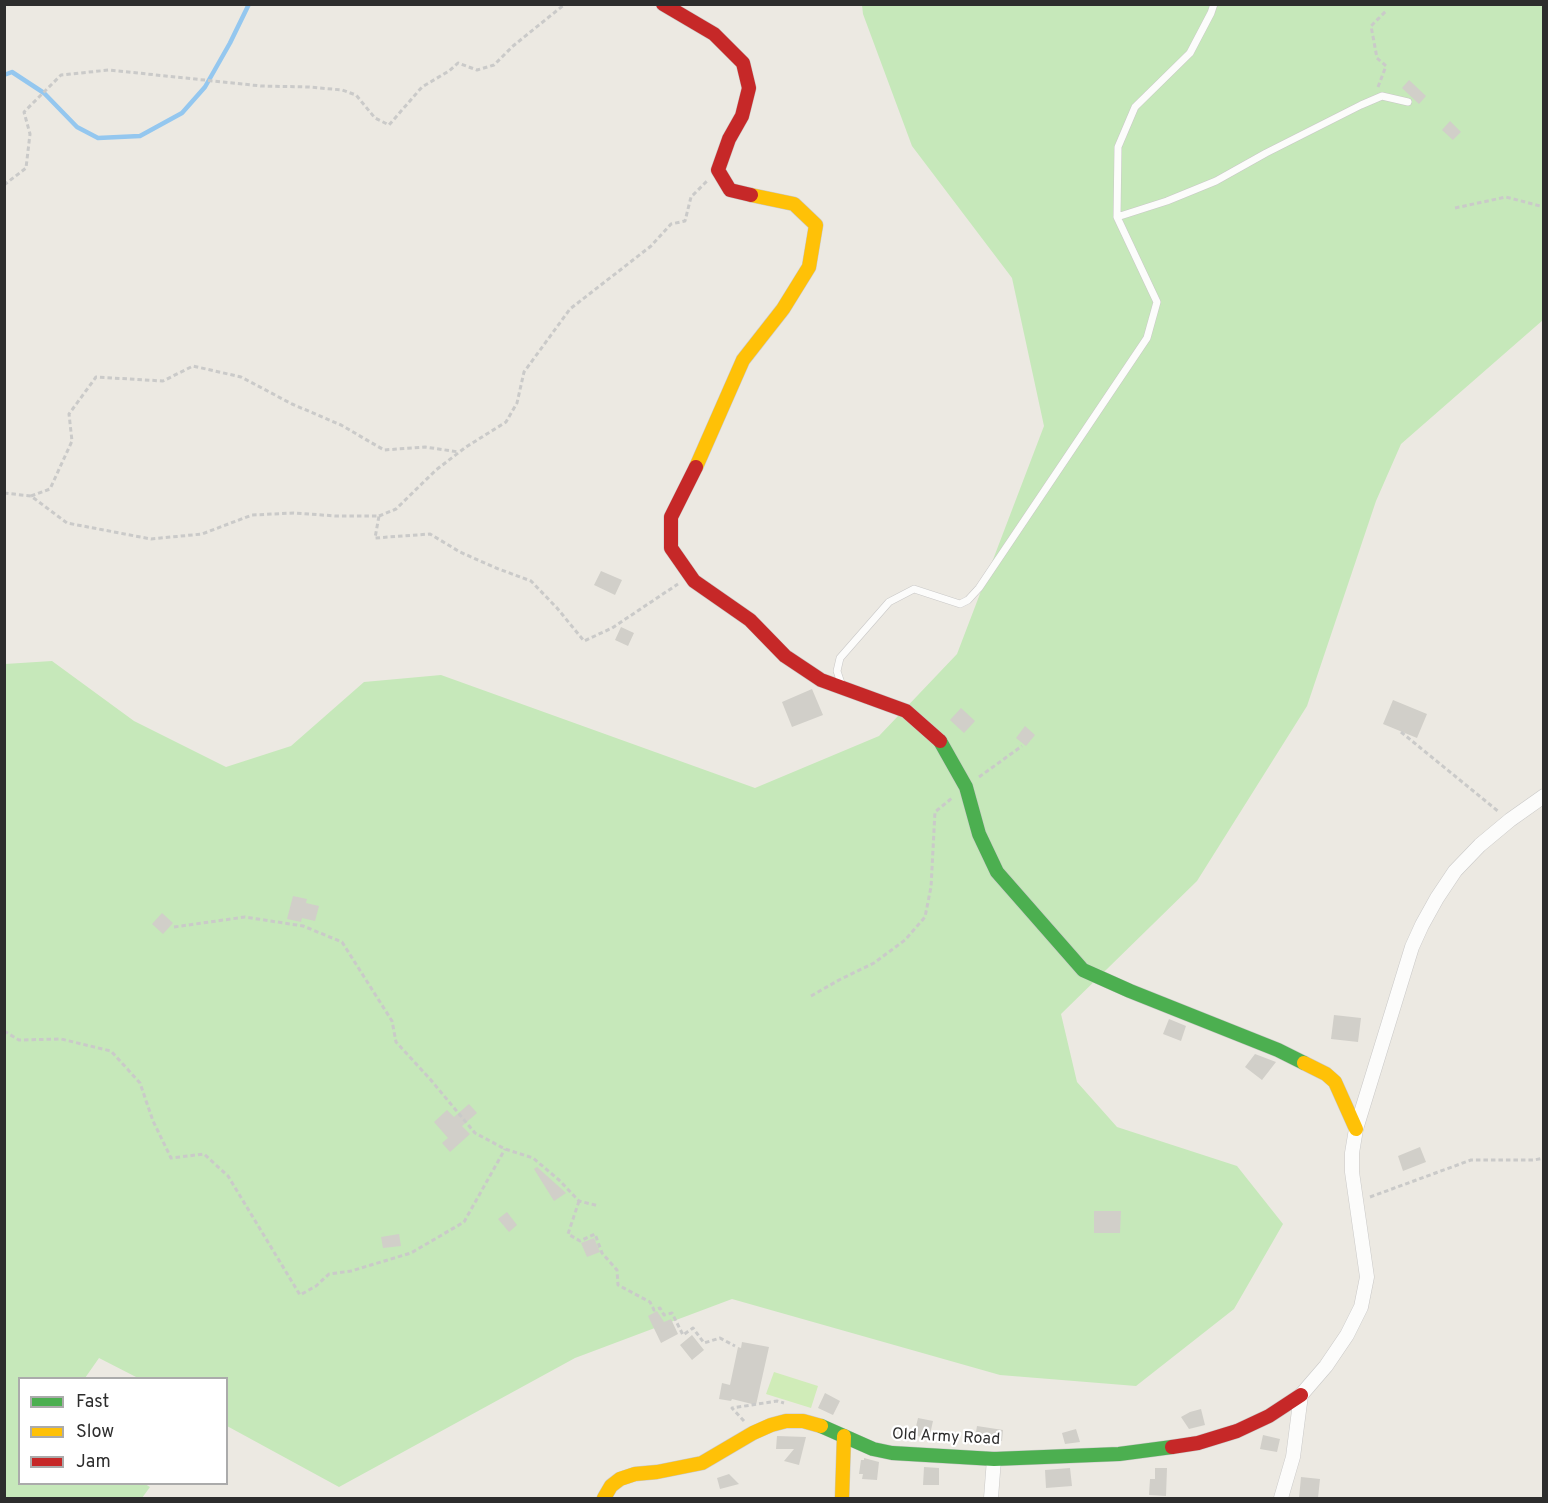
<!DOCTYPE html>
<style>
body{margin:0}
#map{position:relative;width:1548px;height:1503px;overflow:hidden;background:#ece9e2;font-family:Overpass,sans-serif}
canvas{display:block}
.frame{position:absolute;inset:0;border:6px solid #2d2d2d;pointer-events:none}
.legend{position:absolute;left:18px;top:1377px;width:210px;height:108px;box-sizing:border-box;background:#fff;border:2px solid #ababab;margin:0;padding:8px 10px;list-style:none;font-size:18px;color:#2d2d2d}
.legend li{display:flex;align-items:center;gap:12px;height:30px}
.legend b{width:30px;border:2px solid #ababab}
</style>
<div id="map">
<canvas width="1548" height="1503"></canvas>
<div class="frame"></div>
<ul class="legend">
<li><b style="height:8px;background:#4caf50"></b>Fast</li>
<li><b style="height:8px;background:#ffc107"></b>Slow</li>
<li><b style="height:8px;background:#c62828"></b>Jam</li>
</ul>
</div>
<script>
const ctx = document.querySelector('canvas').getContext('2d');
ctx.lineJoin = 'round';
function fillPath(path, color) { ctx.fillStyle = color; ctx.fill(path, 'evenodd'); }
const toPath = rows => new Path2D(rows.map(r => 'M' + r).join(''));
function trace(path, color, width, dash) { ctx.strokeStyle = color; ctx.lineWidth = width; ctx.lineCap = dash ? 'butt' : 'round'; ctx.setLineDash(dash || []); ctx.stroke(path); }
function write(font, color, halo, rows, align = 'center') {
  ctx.font = font + ' Overpass,sans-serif'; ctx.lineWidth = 4.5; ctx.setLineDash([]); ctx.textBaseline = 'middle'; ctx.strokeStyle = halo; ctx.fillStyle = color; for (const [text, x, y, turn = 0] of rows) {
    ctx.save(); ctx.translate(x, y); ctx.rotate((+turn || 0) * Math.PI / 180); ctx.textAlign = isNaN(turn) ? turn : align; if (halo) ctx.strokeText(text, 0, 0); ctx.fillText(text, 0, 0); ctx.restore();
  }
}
fillPath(toPath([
 [862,5,1543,5,1543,320,1401,444,1376,501,1307,706,1197,881,1061,1014,1077,1082,1117,1127,1237,1166,1283,1224,1234,1309,1136,1386,1000,1375,732,1299,575,1358,339,1487,227,1426,226,1378,138,1378,99,1358,85,1378,20,1378,20,1484,145,1484,150,1487,142,1498,5,1498,5,664,52,661,134,721,226,767,291,746,364,682,441,675,755,788,879,736,957,654,1044,426,1012,278,912,146,863,14]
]), '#c6e8ba');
fillPath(toPath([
 [774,1372,818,1386,811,1408,766,1394]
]), '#d0ecb8');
trace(toPath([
 [4,75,12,72,44,93,77,127,98,138,140,136,182,113,205,87,230,43,249,4]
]), '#94c7ef', 4.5);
fillPath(toPath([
 [1409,80,1426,96,1419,104,1402,88],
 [1450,121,1461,132,1453,140,1442,130],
 [601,571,622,580,615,595,594,585],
 [621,627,634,633,628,646,615,640],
 [812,689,823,715,792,727,782,702],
 [1393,700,1427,714,1417,738,1383,724],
 [961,708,975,721,964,733,950,720],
 [1025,726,1035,735,1026,746,1016,738],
 [293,896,307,899,306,903,319,906,315,921,302,918,301,922,287,919],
 [162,913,173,923,163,934,152,924],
 [1334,1015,1361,1018,1358,1042,1331,1039],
 [1169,1019,1186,1026,1181,1041,1163,1034],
 [1255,1054,1276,1062,1262,1080,1245,1067],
 [469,1104,477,1113,462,1126,470,1134,450,1152,442,1143,448,1138,434,1122,447,1110,454,1117],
 [1420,1147,1426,1162,1403,1171,1398,1156],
 [537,1167,566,1193,554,1201,534,1169],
 [1094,1211,1121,1211,1120,1233,1094,1233],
 [507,1212,517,1225,509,1232,498,1219],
 [399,1234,401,1246,383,1248,381,1237],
 [594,1238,600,1252,587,1257,581,1243],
 [657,1311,664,1322,671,1319,678,1334,661,1343,648,1316],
 [692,1335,704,1350,692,1360,680,1345],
 [742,1342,769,1347,756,1405,732,1399,731,1401,719,1399,722,1383,730,1385,738,1347,741,1348],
 [825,1393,840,1401,833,1415,818,1408],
 [1201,1409,1205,1425,1189,1429,1181,1417,1190,1412],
 [918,1418,933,1421,929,1439,914,1435],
 [977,1426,1003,1430,1002,1441,975,1438],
 [1076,1429,1080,1442,1065,1444,1062,1433],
 [1263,1435,1280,1439,1277,1452,1260,1449],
 [777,1436,806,1437,799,1465,784,1461,794,1449,776,1449],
 [864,1458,879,1462,877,1480,862,1479,863,1474,859,1474,861,1460,864,1460],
 [924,1467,939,1468,939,1485,923,1485],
 [1070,1468,1072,1486,1046,1488,1045,1470],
 [1155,1468,1167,1468,1166,1496,1149,1495,1150,1479,1155,1479],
 [729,1474,739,1484,720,1489,717,1478],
 [1301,1477,1320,1479,1318,1498,1299,1498]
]), '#d1cfc9');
const lane = toPath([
 [1117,217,1167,201,1216,181,1266,153,1361,105,1382,96,1408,102],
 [841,683,837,671,840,658,889,602,914,589,960,604,968,600,979,588,1147,338,1157,302,1117,217,1118,147,1135,107,1190,53,1211,13,1214,4]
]);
const street = toPath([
 [991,1498,994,1459],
 [1281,1498,1293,1457,1301,1395,1326,1366,1347,1335,1361,1307,1367,1277,1352,1172,1352,1153,1356,1129,1412,947,1422,925,1437,898,1455,871,1480,845,1510,820,1544,796]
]);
const fast = toPath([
 [940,741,966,787,979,834,997,872,1083,970,1130,991,1278,1050,1304,1063],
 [821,1426,873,1449,892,1453,994,1459,1119,1454,1172,1447]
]);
const slow = toPath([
 [696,467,743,360,783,309,809,267,816,225,794,204,751,195],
 [1304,1063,1326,1074,1335,1082,1356,1129],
 [604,1498,611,1486,620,1479,635,1474,657,1472,702,1463,753,1433,771,1425,786,1421,803,1421,821,1426],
 [842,1498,844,1436]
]);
const jam = toPath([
 [663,4,714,34,743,63,749,88,742,116,729,139,718,170,730,190,751,195],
 [696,467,671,517,671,548,694,581,750,620,785,656,821,680,906,711,940,741],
 [1172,1447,1198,1443,1237,1431,1269,1416,1301,1395]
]);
trace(lane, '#c9c8c7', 8);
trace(street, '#c9c8c7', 15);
trace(fast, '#c9c8c7', 15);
trace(slow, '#c9c8c7', 15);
trace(jam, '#c9c8c7', 15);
trace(toPath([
 [1378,87,1386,66,1377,58,1371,26,1387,10],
 [4,185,26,168,30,134,24,112,61,75,109,70,261,86,309,87,342,90,356,95,375,118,389,125,422,87,449,71,458,63,477,70,494,65,513,46,565,4],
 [1455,208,1506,197,1544,207],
 [4,493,31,496,67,523,151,539,202,534,252,515,294,513,336,516,379,516,375,538,430,534,460,552,496,568,531,581,557,608,584,641,612,628,678,584],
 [31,496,50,489,72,441,69,414,96,377,163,381,193,366,241,377,292,404,341,425,384,450,425,447,459,452],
 [379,516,396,509,436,470,466,447,506,422,517,403,524,372,570,309,651,246,671,224,685,221,691,197,707,181],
 [1401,732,1499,812],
 [979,777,1022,746],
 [174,927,245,917,303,926,342,942,392,1021,396,1042,430,1079,475,1133,505,1149,533,1158,559,1180,579,1201,599,1206],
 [811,996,839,980,874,963,905,940,925,917,931,887,935,812,952,798],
 [4,1031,19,1040,61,1039,111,1051,140,1083,153,1121,171,1158,204,1154,228,1176,300,1295,316,1286,329,1274,351,1271,411,1253,464,1222,505,1149],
 [1370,1197,1471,1160,1534,1160,1544,1158],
 [579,1201,568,1234,580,1241,595,1234,602,1253,617,1270,618,1285,650,1302,654,1310,660,1308,664,1315,672,1313,683,1335,693,1328,704,1343,720,1338,735,1346],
 [744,1421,732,1408,777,1401,784,1403]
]), '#cacac9', 3, [4.5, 3]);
trace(lane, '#fcfcfb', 7);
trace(street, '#fcfcfb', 14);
trace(fast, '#4caf50', 14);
trace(slow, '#ffc107', 14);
trace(jam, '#c62828', 14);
write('16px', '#2d2d2d', '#fff', [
 ["Old Army Road",946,1438,3]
]);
</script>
